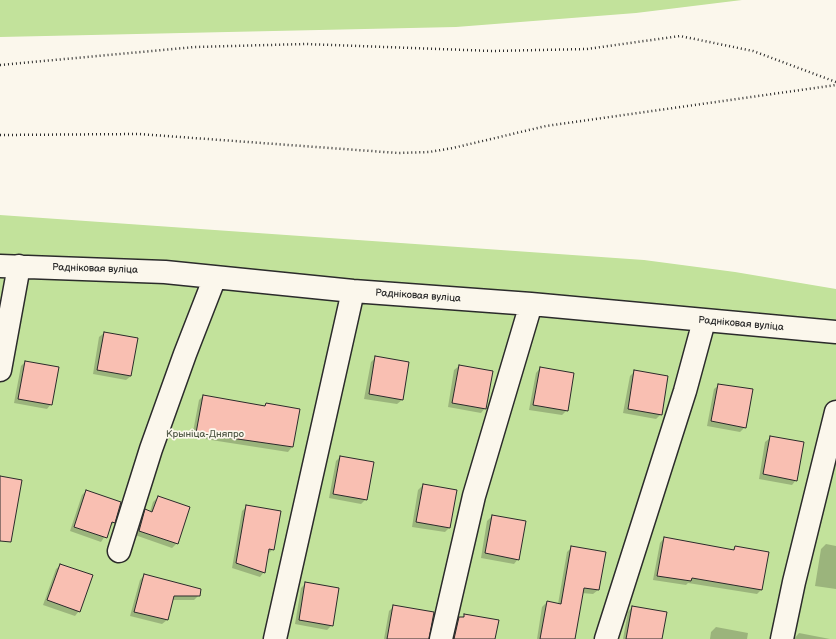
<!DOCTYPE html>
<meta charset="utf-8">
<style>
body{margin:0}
canvas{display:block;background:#fbf7ec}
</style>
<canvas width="836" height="639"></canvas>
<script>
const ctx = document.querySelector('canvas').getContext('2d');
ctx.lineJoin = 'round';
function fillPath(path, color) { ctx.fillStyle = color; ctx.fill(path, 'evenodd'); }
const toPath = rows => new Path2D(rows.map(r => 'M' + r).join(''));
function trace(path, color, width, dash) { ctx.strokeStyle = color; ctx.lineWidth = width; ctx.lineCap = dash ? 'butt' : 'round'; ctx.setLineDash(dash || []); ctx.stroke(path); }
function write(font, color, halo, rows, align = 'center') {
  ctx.font = font + ' "Balsamiq Sans",sans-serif'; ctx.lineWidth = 3.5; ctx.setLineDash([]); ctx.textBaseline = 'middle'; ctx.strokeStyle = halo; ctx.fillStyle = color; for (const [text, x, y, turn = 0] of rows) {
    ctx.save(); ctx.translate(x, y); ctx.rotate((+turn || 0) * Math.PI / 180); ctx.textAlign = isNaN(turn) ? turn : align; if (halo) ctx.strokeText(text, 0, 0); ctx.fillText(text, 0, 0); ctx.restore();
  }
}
fillPath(toPath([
 [0,0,742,0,636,13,456,27,0,37],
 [0,215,644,260,735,272,836,289,836,639,0,639]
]), '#c2e29b');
fillPath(toPath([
 [104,333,131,376,126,380,93,374,99,337],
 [376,357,402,400,397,404,364,399,371,362],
 [25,362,51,404,47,409,14,403,21,366],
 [459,366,485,408,481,413,448,407,454,370],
 [540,368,567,410,562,415,529,410,536,373],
 [635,371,661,414,656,419,623,413,630,376],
 [719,385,745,427,740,432,707,426,714,389],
 [203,396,264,406,266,404,299,410,292,447,288,452,192,437,199,400],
 [770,438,796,480,792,485,759,479,765,442],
 [340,457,366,499,361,504,329,498,336,461],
 [423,485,449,528,445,532,412,527,418,490],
 [86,491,114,522,101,542,70,531,82,495],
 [158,497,177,543,172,548,135,535,141,515,145,511,150,512,153,502],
 [247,506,273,549,268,554,264,572,260,577,232,568,242,511],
 [492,516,518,559,514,564,481,558,487,521],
 [664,538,732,551,735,547,761,590,757,594,688,583,686,585,653,580,660,543],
 [826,544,836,546,836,589,815,586,821,549],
 [572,547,598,590,593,594,582,593,574,639,537,639,542,607,547,602,558,604,567,552],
 [61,565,79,611,75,616,43,605,56,569],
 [144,575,199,595,194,600,172,600,167,620,162,624,130,616,140,580],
 [306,583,332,625,327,630,295,624,301,588],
 [394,606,428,639,384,639,389,611],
 [632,607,661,639,623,639,628,612],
 [465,615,494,639,451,639,455,622],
 [716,627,748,633,747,639,710,639,711,632],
 [799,633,830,639,794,639]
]), '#0003');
const building = toPath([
 [104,332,138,338,131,376,97,370,104,332],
 [375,356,409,362,403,400,369,394,375,356],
 [25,361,59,367,52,405,18,399,25,361],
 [459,365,493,371,486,409,452,403,459,365],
 [540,367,574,373,568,411,533,405,540,367],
 [634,370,668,376,662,415,628,409,634,370],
 [718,384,753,389,746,428,711,421,718,384],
 [203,395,265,406,266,403,300,409,293,447,196,433,203,395],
 [770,436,804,442,797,481,763,474,770,436],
 [340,456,374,462,367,500,333,494,340,456],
 [0,476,22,480,11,542,0,541,0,476],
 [423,484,457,490,450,528,416,522,423,484],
 [86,490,121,502,115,523,112,522,107,538,74,527,86,490],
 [158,496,190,507,178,544,139,531,145,509,152,512,158,496],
 [246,505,281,511,274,550,269,549,265,573,236,563,246,505],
 [492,515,526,521,519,560,485,553,492,515],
 [664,537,734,550,735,546,769,552,762,590,692,578,691,581,657,576,664,537],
 [571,546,606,552,599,590,584,588,575,639,540,639,547,601,561,604,571,546],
 [60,564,93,575,80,612,47,600,60,564],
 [144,574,201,589,200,596,174,596,168,620,134,612,144,574],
 [305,582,339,588,333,626,299,620,305,582],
 [393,605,434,612,429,639,387,639,393,605],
 [632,606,667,612,662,639,626,639,632,606],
 [464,614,499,620,495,639,454,639,459,617,464,617,464,614]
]);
fillPath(building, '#f9bfb2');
trace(building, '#2b2b2b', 1);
const minor = toPath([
 [0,266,165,272,353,291,531,304,836,332],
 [0,370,19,266],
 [119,551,151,449,185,354,215,277],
 [275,639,353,291],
 [441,639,474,496,531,304],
 [606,639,685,391,704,321],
 [782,639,794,582,836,412]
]);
trace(minor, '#2b2b2b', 25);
trace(toPath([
 [0,65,195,47,305,44,493,51,587,49,680,36,753,51,836,82],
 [0,135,139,134,398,153,429,152,453,148,546,126,836,85]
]), '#2b2b2b', 2.5, [1, 3]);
trace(minor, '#fbf7ec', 22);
write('10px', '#2b2b2b', '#fbf7ec', [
 ["Радніковая вуліца",95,269,2],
 ["Радніковая вуліца",418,296,4],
 ["Радніковая вуліца",741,324,5]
]);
write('10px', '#515947', '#fbf7ec', [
 ["Крыніца-Дняпро",205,434]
]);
</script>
